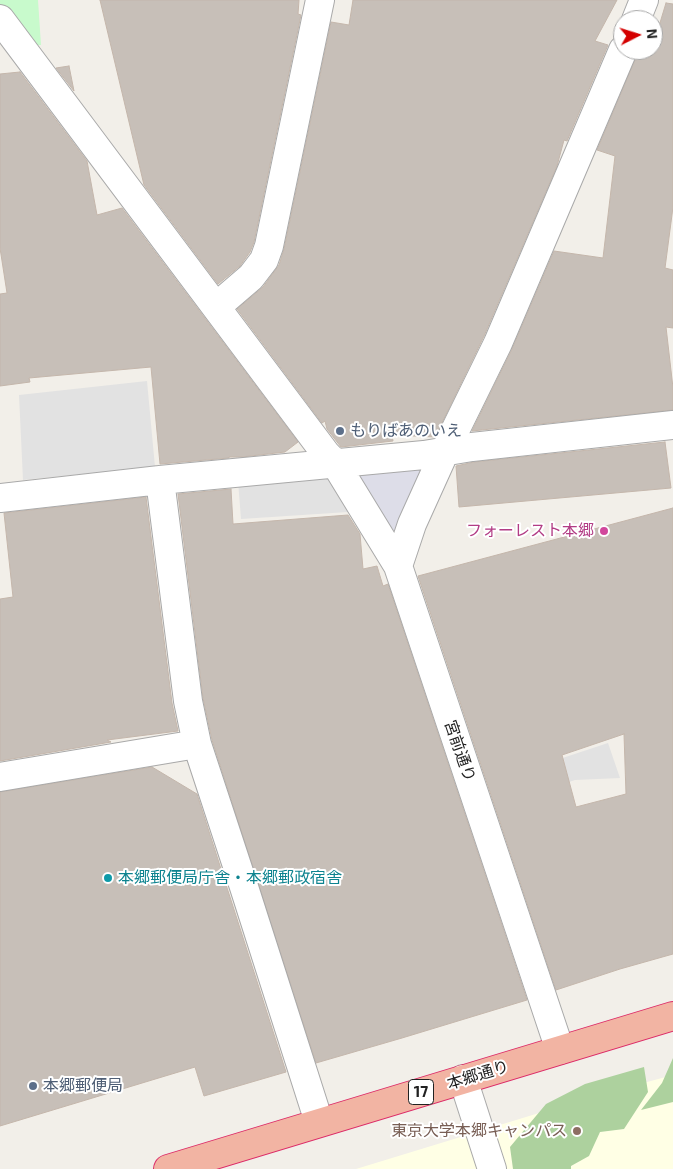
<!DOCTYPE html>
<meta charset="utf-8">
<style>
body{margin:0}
#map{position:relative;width:673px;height:1169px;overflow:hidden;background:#f2efe9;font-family:"Exo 2",sans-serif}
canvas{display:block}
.north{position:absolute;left:613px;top:10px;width:50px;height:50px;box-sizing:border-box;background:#fff;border:1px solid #a7a7a7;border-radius:50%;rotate:85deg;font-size:14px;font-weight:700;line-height:20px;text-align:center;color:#222}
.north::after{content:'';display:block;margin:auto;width:18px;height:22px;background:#d40000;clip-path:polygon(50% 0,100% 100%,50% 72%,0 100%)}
</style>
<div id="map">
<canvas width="673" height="1169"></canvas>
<div class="north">N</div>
</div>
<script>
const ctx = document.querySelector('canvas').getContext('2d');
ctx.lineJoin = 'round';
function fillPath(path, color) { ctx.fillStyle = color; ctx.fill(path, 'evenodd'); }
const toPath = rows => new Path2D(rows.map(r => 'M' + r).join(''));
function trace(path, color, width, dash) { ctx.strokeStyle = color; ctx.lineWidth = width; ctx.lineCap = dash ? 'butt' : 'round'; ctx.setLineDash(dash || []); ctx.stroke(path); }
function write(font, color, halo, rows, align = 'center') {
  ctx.font = font + ' "Exo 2","Noto Sans JP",sans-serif'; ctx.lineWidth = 4; ctx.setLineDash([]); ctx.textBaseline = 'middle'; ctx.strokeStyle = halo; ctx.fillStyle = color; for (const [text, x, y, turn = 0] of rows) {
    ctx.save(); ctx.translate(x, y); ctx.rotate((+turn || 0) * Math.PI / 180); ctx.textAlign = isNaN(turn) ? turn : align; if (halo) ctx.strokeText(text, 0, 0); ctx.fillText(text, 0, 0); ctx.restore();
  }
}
fillPath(toPath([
 [673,1075,673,1169,356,1169,588,1098]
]), '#ffffe5');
fillPath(toPath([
 [673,1058,673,1102,641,1110,662,1083],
 [644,1067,648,1092,624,1129,600,1132,589,1156,571,1166,571,1169,513,1169,510,1147,546,1104,585,1084]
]), '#add19e');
fillPath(toPath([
 [0,0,38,0,41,45,27,46,0,9]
]), '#c8facc');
fillPath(toPath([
 [147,381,155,467,23,480,19,395],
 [327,474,348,512,241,519,238,481],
 [608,743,620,778,575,780,497,806,490,782]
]), '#e2e2e2');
fillPath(toPath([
 [445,451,398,566,335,463]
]), '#dddde8');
const building = toPath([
 [100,0,299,0,298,14,301,15,254,242,250,252,240,266,218,284,144,185,100,0],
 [353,0,617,0,595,41,608,45,567,141,564,140,557,166,484,336,435,437,392,435,393,441,341,447,327,429,325,421,322,423,237,309,263,287,279,265,284,249,331,22,349,25,353,0],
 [666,3,673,4,673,207,665,268,673,270,673,328,666,327,673,388,673,410,472,431,512,349,554,251,603,258,615,156,597,150,638,53,650,57,652,50,653,50,653,46,666,3],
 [69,66,74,91,56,68,69,66],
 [20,72,87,161,97,215,122,208,298,442,285,452,242,457,229,457,229,458,160,464,151,367,29,378,30,382,0,386,0,294,7,293,0,248,0,74,20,72],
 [665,442,671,488,459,507,456,466,474,462,665,442],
 [231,489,233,524,348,515,360,534,363,569,377,566,383,586,388,584,527,1000,402,1038,316,1063,212,740,203,698,178,494,231,489],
 [146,497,172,703,178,731,107,740,111,742,0,761,0,599,13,597,4,513,146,497],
 [673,508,673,954,620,969,556,990,418,576,673,508],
 [624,734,626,794,576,807,562,755,624,734],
 [152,767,197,794,286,1072,204,1096,195,1067,0,1126,0,792,152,767]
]);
fillPath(building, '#c7bfb8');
trace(building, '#c4b6ab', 1);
const pedestrian = toPath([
 [463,1079,492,1169]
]);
const minor = toPath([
 [0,19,326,454,335,463,398,566,560,1050],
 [636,20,644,0],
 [216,307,251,277,264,260,269,246,320,0],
 [160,480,188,701,197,744,244,887,319,1122],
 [0,498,160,480,424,455,472,447,673,425],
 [398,566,412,524,445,451,498,343,623,50],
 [0,777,197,744]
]);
const trunk = toPath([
 [168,1169,673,1016]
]);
trace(pedestrian, '#a9a9a9', 30);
trace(minor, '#a9a9a9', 30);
trace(trunk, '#dc2a67', 30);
trace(pedestrian, '#fff', 28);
trace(minor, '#fff', 28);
trace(trunk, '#f2b4a3', 28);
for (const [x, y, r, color] of [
 [340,431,5,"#5c6f8a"],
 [604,531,5,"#d1479c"],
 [108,878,5,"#0f9aa8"],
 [33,1086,5,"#5c6f8a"],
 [577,1131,5,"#8d6e63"]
]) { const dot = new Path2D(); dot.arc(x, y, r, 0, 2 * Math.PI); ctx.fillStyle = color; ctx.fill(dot); trace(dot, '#fff', 2); }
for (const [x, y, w] of [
 [421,1092,25]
]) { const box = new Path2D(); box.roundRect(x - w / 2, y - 12.5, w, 25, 4); ctx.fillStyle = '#fff'; ctx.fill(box); trace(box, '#222', 1); }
write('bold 15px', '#222', null, [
 ["17",421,1092]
]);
write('16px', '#4e5e75', '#fff', [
 ["もりばあのいえ",350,431],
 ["本郷郵便局",43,1086]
], 'left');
write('16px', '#b23c85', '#fff', [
 ["フォーレスト本郷",594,531]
], 'right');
write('16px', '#222', '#fff', [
 ["宮前通り",460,751,71],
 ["本郷通り",478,1075,-17]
]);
write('16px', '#0d838f', '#fff', [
 ["本郷郵便局庁舎・本郷郵政宿舎",118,878]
], 'left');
write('16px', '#785e54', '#fff', [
 ["東京大学本郷キャンパス",567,1131]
], 'right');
</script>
